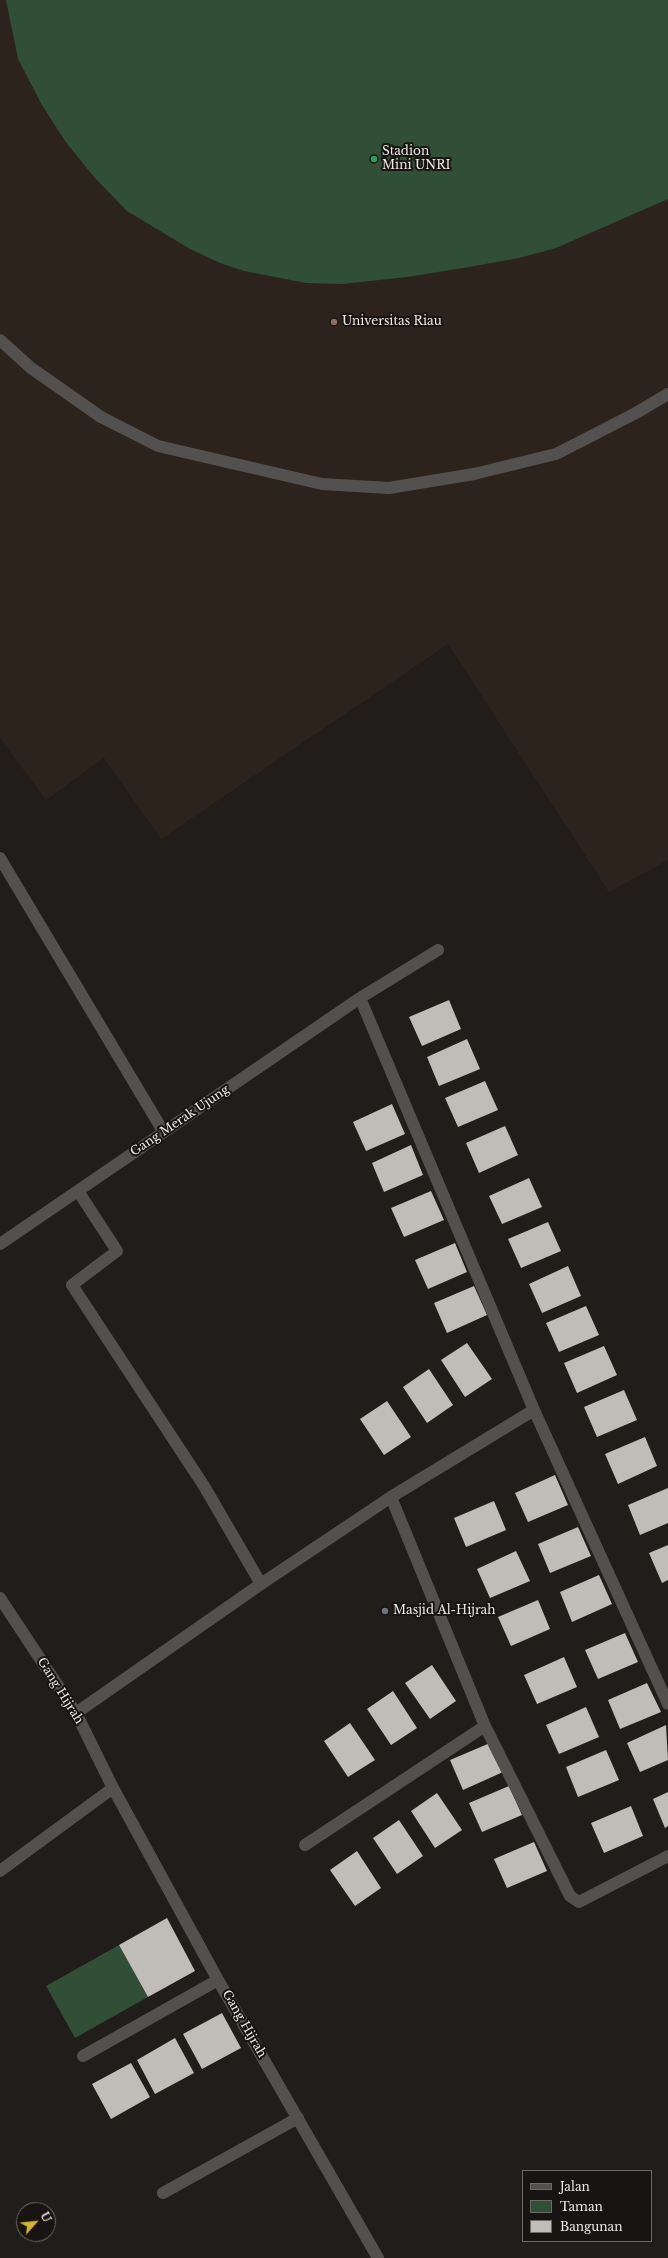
<!DOCTYPE html>
<style>
body{margin:0}
#map{position:relative;width:668px;height:2258px;overflow:hidden;background:#211d1a;font-family:"Libre Baskerville",serif}
canvas{display:block}
.legend{position:absolute;left:522px;top:2170px;width:130px;height:72px;box-sizing:border-box;background:#171411;border:1px solid #6c6966;margin:0;padding:5px 7px;list-style:none;font-size:12px;color:#ebe8e6}
.legend li{display:flex;align-items:center;gap:8px;height:20px}
.legend b{width:20px;border:1px solid #6c6966}
.north{position:absolute;left:16px;top:2202px;width:40px;height:40px;box-sizing:border-box;background:#171411;border:1px solid #6c6966;border-radius:50%;rotate:63deg;font-size:11px;font-weight:700;line-height:16px;text-align:center;color:#ebe8e6}
.north::after{content:'';display:block;margin:auto;width:14px;height:18px;background:#d5b535;clip-path:polygon(50% 0,100% 100%,50% 72%,0 100%)}
</style>
<div id="map">
<canvas width="668" height="2258"></canvas>
<ul class="legend">
<li><b style="height:5px;background:#53514f"></b>Jalan</li>
<li><b style="height:11px;background:#314e36"></b>Taman</li>
<li><b style="height:11px;background:#c0bcb7"></b>Bangunan</li>
</ul>
<div class="north">U</div>
</div>
<script>
const ctx = document.querySelector('canvas').getContext('2d');
ctx.lineJoin = 'round';
function fillPath(path, color) { ctx.fillStyle = color; ctx.fill(path, 'evenodd'); }
const toPath = rows => new Path2D(rows.map(r => 'M' + r).join(''));
function trace(path, color, width, dash) { ctx.strokeStyle = color; ctx.lineWidth = width; ctx.lineCap = dash ? 'butt' : 'round'; ctx.setLineDash(dash || []); ctx.stroke(path); }
function write(font, color, halo, rows, align = 'center') {
  ctx.font = font + ' "Libre Baskerville",serif'; ctx.lineWidth = 4; ctx.setLineDash([]); ctx.textBaseline = 'middle'; ctx.strokeStyle = halo; ctx.fillStyle = color; for (const [text, x, y, turn = 0] of rows) {
    ctx.save(); ctx.translate(x, y); ctx.rotate((+turn || 0) * Math.PI / 180); ctx.textAlign = isNaN(turn) ? turn : align; if (halo) ctx.strokeText(text, 0, 0); ctx.fillText(text, 0, 0); ctx.restore();
  }
}
fillPath(toPath([
 [0,0,668,0,668,860,609,892,448,644,161,839,104,758,46,800,0,738]
]), '#2c241c');
fillPath(toPath([
 [6,0,668,0,668,199,556,248,519,258,469,267,407,277,342,284,306,283,244,271,220,263,190,249,127,211,94,177,65,141,42,105,18,59],
 [119,1945,148,1997,75,2038,46,1986]
]), '#314e36');
fillPath(toPath([
 [449,1000,461,1029,422,1046,409,1017],
 [467,1039,480,1069,439,1086,427,1057],
 [485,1081,498,1110,458,1127,445,1098],
 [392,1104,405,1134,366,1151,353,1122],
 [505,1126,518,1155,479,1173,466,1143],
 [411,1145,423,1175,384,1192,372,1163],
 [529,1178,542,1207,502,1224,489,1196],
 [431,1191,444,1220,404,1237,391,1208],
 [548,1222,561,1251,521,1268,508,1239],
 [455,1243,467,1272,428,1289,415,1260],
 [568,1266,581,1296,542,1313,529,1284],
 [474,1286,487,1315,447,1333,434,1303],
 [586,1306,599,1335,559,1352,546,1323],
 [467,1343,492,1379,465,1397,441,1360],
 [604,1346,617,1375,577,1393,564,1363],
 [429,1369,453,1405,427,1423,403,1387],
 [624,1390,637,1420,597,1437,584,1407],
 [387,1401,411,1437,384,1455,360,1419],
 [645,1437,657,1466,618,1484,605,1454],
 [555,1475,568,1505,528,1522,515,1493],
 [668,1488,668,1523,640,1535,628,1505],
 [494,1501,506,1530,466,1547,454,1518],
 [578,1527,591,1556,550,1573,538,1544],
 [668,1545,668,1580,662,1583,649,1553],
 [516,1551,530,1581,490,1598,477,1569],
 [599,1575,612,1604,572,1622,560,1592],
 [538,1600,550,1629,511,1646,498,1617],
 [625,1633,638,1662,598,1679,585,1650],
 [564,1657,577,1687,537,1704,524,1675],
 [432,1665,456,1701,430,1719,405,1683],
 [647,1683,661,1712,620,1729,608,1700],
 [393,1691,417,1728,391,1745,367,1709],
 [586,1707,599,1737,559,1754,546,1725],
 [350,1723,375,1760,348,1777,324,1741],
 [666,1725,668,1760,640,1772,627,1743],
 [490,1743,503,1772,463,1790,450,1760],
 [606,1750,619,1780,578,1797,566,1767],
 [509,1786,522,1815,482,1832,469,1803],
 [668,1792,668,1826,665,1828,653,1799],
 [437,1793,462,1830,435,1848,411,1811],
 [631,1806,643,1836,604,1853,591,1823],
 [399,1820,423,1856,397,1874,373,1838],
 [534,1842,547,1871,507,1888,494,1859],
 [357,1851,381,1888,355,1906,330,1870],
 [167,1918,195,1971,148,1997,119,1945],
 [222,2013,241,2048,202,2069,183,2034],
 [175,2038,194,2073,155,2094,137,2060],
 [131,2063,150,2097,111,2119,92,2084]
]), '#c0bcb7');
trace(toPath([
 [0,340,31,368,101,417,158,446,322,484,389,488,474,474,556,454,636,413,668,394]
]), '#53514f', 12);
trace(toPath([
 [0,858,163,1131],
 [360,998,534,1410,668,1704],
 [78,1191,117,1251,72,1285,204,1486,261,1584],
 [0,1244,360,998,438,950],
 [391,1497,485,1726,570,1896,579,1902,668,1856],
 [0,1598,76,1713,113,1788,218,1980,378,2258],
 [76,1713,261,1584,391,1497,534,1410],
 [305,1845,485,1726],
 [0,1871,113,1788],
 [83,2056,218,1980],
 [163,2193,298,2118]
]), '#53514f', 12);
for (const [x, y, r, color] of [
 [374,159,4,"#2e9e5b"],
 [334,322,4,"#8d6e63"],
 [385,1611,4,"#6b7280"]
]) { const dot = new Path2D(); dot.arc(x, y, r, 0, 2 * Math.PI); ctx.fillStyle = color; ctx.fill(dot); trace(dot, '#171411', 1.5); }
write('12px', '#ebe8e6', '#171411', [
 ["Stadion",382,152],
 ["Mini UNRI",382,166],
 ["Universitas Riau",342,322],
 ["Masjid Al-Hijrah",393,1611]
], 'left');
write('12px', '#ebe8e6', '#171411', [
 ["Gang Merak Ujung",180,1121,-34],
 ["Gang Hijrah",60,1691,58],
 ["Gang Hijrah",244,2024,60]
]);
</script>
